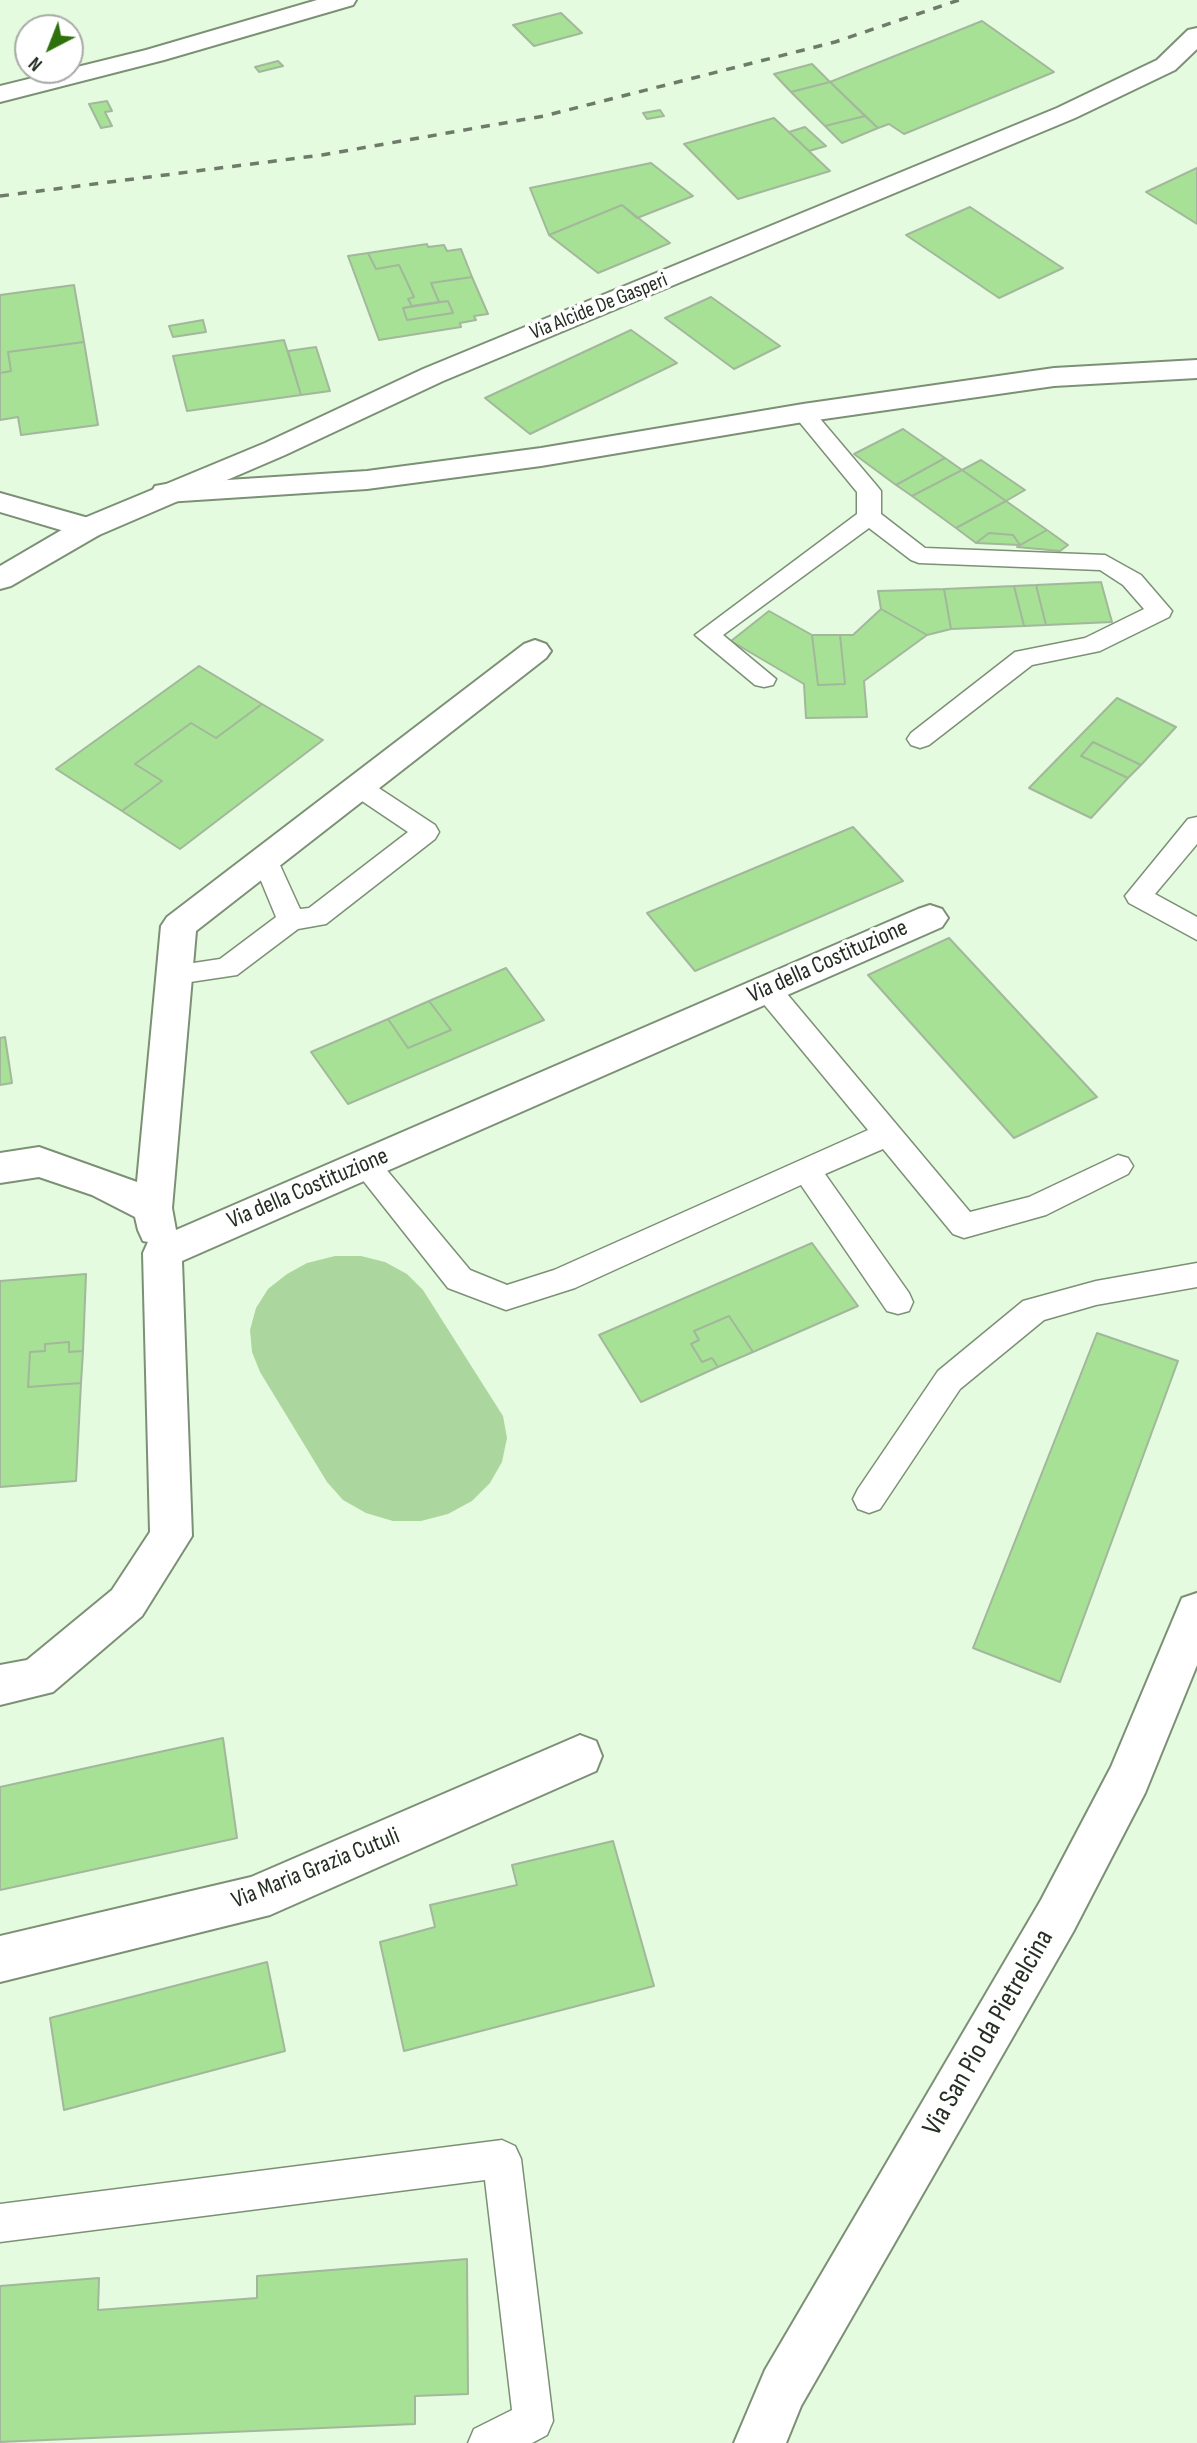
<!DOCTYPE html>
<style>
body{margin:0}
#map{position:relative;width:1197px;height:2443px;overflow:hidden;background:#e5fbdf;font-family:"Sofia Sans Condensed",sans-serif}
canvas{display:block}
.north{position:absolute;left:14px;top:14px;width:70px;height:70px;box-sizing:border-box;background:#fff;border:2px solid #a8aba7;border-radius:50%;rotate:222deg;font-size:19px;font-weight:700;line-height:28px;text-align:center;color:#262e24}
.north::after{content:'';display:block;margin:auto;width:24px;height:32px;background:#2d700c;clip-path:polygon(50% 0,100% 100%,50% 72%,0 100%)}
</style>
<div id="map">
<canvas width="1197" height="2443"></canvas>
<div class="north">N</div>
</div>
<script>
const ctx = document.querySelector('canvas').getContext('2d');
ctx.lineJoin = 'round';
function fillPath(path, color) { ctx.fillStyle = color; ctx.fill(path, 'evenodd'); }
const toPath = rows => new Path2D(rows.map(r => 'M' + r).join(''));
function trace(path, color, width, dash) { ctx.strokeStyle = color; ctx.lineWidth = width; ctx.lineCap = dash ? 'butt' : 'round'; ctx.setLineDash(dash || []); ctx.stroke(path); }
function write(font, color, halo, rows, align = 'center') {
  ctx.font = font + ' "Sofia Sans Condensed",sans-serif'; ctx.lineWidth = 7; ctx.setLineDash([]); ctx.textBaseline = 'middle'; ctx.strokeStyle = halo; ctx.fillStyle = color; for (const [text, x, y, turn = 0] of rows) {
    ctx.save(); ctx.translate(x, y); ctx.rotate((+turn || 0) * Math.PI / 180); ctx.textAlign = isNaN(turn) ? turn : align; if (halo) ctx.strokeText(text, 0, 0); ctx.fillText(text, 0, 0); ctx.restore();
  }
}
fillPath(toPath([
 [335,1256,361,1256,385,1262,407,1274,423,1290,503,1416,507,1438,502,1462,490,1483,472,1501,448,1514,421,1521,393,1521,366,1513,343,1500,327,1482,260,1372,252,1352,250,1330,256,1308,268,1289,287,1274,307,1263]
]), '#abd79e');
const building = toPath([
 [561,13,582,33,534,46,513,25,561,13],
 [982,21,1054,72,904,134,889,124,878,128,830,82,982,21],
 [278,61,283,66,259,72,255,67,278,61],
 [812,64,830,82,791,92,774,74,812,64],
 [830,82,865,116,825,126,791,92,830,82],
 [107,101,112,111,105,112,112,126,101,128,89,104,107,101],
 [660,110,664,116,647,119,643,113,660,110],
 [865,116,878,128,842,143,825,126,865,116],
 [774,118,830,171,738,199,684,144,774,118],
 [805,127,826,146,809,151,789,132,805,127],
 [651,163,693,196,637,218,622,205,549,235,530,188,651,163],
 [1197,168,1197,224,1146,192,1197,168],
 [622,205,670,243,598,273,549,235,622,205],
 [970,207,1058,265,1063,268,999,298,906,235,970,207],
 [427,244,428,247,444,245,447,251,461,249,472,277,431,283,439,302,412,306,408,299,414,297,399,265,376,269,368,253,427,244],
 [368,253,376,269,399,265,414,297,408,299,412,306,403,308,407,320,453,313,448,301,439,302,431,283,472,277,488,314,474,316,476,320,460,323,461,327,379,340,348,256,368,253],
 [74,285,84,342,8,352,11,371,0,373,0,295,74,285],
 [711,297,780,346,734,369,665,318,711,297],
 [448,301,453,313,407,320,403,308,448,301],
 [203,320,206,332,173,337,169,326,203,320],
 [631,330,677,363,530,434,485,398,631,330],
 [284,340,301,395,187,411,173,356,284,340],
 [84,342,98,425,21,435,18,417,0,420,0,373,11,371,8,352,84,342],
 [316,347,330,391,301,395,288,351,316,347],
 [903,429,945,458,896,485,854,454,903,429],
 [945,458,962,470,912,496,896,485,945,458],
 [981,460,1025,490,1006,501,962,470,981,460],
 [962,470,1006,501,956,528,912,496,962,470],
 [1006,501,1047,530,1020,545,1013,535,989,533,976,543,956,528,1006,501],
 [1047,530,1068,545,1060,551,1017,547,1047,530],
 [989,533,1013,535,1020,545,976,543,989,533],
 [1101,582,1112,622,1046,625,1036,585,1101,582],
 [1036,585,1046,625,1024,626,1014,586,1036,585],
 [1014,586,1024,626,951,629,944,589,1014,586],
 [944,589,951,629,927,635,881,609,878,591,944,589],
 [881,609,927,635,864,681,867,717,806,718,804,684,731,641,769,611,812,635,818,685,845,684,840,635,853,635,881,609],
 [812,635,840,635,845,684,818,685,812,635],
 [199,666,262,704,216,738,191,723,135,764,162,781,122,811,56,769,199,666],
 [1117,698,1176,727,1141,765,1093,742,1081,756,1128,778,1091,818,1029,788,1117,698],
 [262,704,323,740,180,849,122,811,162,781,135,764,191,723,216,738,262,704],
 [1093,742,1141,765,1128,778,1081,756,1093,742],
 [853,827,903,881,695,971,647,913,853,827],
 [949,938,1097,1097,1014,1138,868,975,949,938],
 [506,968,544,1020,348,1104,311,1052,388,1019,408,1048,451,1030,429,1001,506,968],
 [429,1001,451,1030,408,1048,388,1019,429,1001],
 [5,1037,12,1083,0,1085,0,1038,5,1037],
 [812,1243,858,1306,753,1352,729,1316,694,1331,699,1340,691,1344,702,1362,712,1358,718,1367,641,1402,599,1335,812,1243],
 [86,1274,83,1351,69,1352,69,1342,45,1344,45,1351,30,1352,28,1387,81,1383,76,1481,0,1487,0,1281,86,1274],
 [729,1316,753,1352,718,1367,712,1358,702,1362,691,1344,699,1340,694,1331,729,1316],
 [1097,1333,1178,1361,1060,1682,973,1648,1097,1333],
 [69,1342,69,1352,83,1351,81,1383,28,1387,30,1352,45,1351,45,1344,69,1342],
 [223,1738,237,1838,0,1890,0,1787,223,1738],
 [613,1841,654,1986,404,2051,380,1942,435,1927,430,1905,517,1885,512,1865,613,1841],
 [267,1962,285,2051,64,2110,50,2018,267,1962],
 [467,2259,468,2394,415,2396,415,2424,0,2442,0,2286,99,2278,98,2310,257,2298,257,2276,467,2259]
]);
fillPath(building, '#a7e195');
trace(building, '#a2b79c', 2);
const lane = toPath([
 [803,406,811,408,877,486,881,491,881,514,925,548,1105,555,1141,575,1172,611,1169,617,1100,651,1032,665,929,745,920,748,911,745,907,739,911,733,1015,652,1085,638,1144,609,1123,585,1100,570,919,563,911,560,869,528,723,635,776,679,773,685,764,687,755,685,695,635,857,514,857,492,792,413,803,406],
 [359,778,368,781,435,825,439,832,435,839,326,924,298,929,237,975,177,984,167,981,163,974,167,967,220,959,276,917,252,859,256,852,265,850,274,852,300,909,309,908,408,832,350,793,346,787,350,781,359,778],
 [1197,817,1197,844,1155,894,1197,917,1197,940,1129,903,1125,896,1188,819,1197,817],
 [767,979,777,982,970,1212,1029,1197,1118,1155,1128,1158,1133,1166,1128,1174,1046,1215,964,1238,953,1234,883,1149,825,1174,909,1293,913,1302,909,1311,898,1314,887,1311,801,1185,575,1288,506,1310,448,1288,350,1164,355,1156,365,1153,375,1156,470,1270,507,1285,554,1270,868,1130,757,996,753,989,757,982,767,979],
 [1197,1263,1197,1287,1096,1305,1044,1320,960,1389,880,1509,869,1513,858,1509,853,1499,858,1489,938,1371,1023,1301,1096,1281,1197,1263],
 [502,2140,515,2146,521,2159,553,2421,547,2435,532,2443,468,2443,474,2429,512,2410,485,2180,0,2242,0,2204,502,2140]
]);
const street = toPath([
 [1197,360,1197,378,1054,386,803,422,541,466,367,489,166,502,155,500,151,493,155,486,166,484,367,471,541,448,803,404,1054,368,1197,360],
 [0,493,99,521,103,528,99,535,88,538,0,512,0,493],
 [535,640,546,644,551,651,546,658,196,931,172,1208,176,1230,918,909,930,905,942,909,948,918,942,927,182,1261,192,1536,142,1616,53,1692,0,1705,0,1665,27,1660,112,1590,150,1532,143,1253,148,1242,143,1241,138,1230,135,1217,92,1195,39,1177,0,1183,0,1153,39,1147,137,1182,161,926,167,917,524,644,535,640],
 [1197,1593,1197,1665,1145,1793,1073,1932,801,2406,786,2443,734,2443,765,2370,1041,1900,1111,1767,1182,1598,1197,1593],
 [580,1735,596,1741,602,1756,596,1771,270,1915,0,1982,0,1936,251,1877,580,1735]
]);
const secondary = toPath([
 [1197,28,1197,49,1175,70,1075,118,443,381,285,455,99,535,11,586,0,589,0,566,77,521,265,443,423,369,1057,108,1157,60,1188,30,1197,28]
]);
const primary = toPath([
 [317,0,356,0,353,5,164,60,0,102,0,86,146,50,317,0]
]);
trace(lane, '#7c9076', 3);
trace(street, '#7c9076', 4);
trace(secondary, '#7c9076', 4);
trace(primary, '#7c9076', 4);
fillPath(lane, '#fff');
fillPath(street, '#fff');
fillPath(secondary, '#fff');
fillPath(primary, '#fff');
trace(toPath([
 [0,196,322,155,544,116,835,42,959,0]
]), '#6e7b6b', 3.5, [9, 9]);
write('21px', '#262e24', '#fff', [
 ["Via Alcide De Gasperi",599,307,-22]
]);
write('24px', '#262e24', '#fff', [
 ["Via della Costituzione",828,962,-24],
 ["Via della Costituzione",308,1189,-23],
 ["Via Maria Grazia Cutuli",316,1869,-22]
]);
write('28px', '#262e24', '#fff', [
 ["Via San Pio da Pietrelcina",989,2033,-60]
]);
</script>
